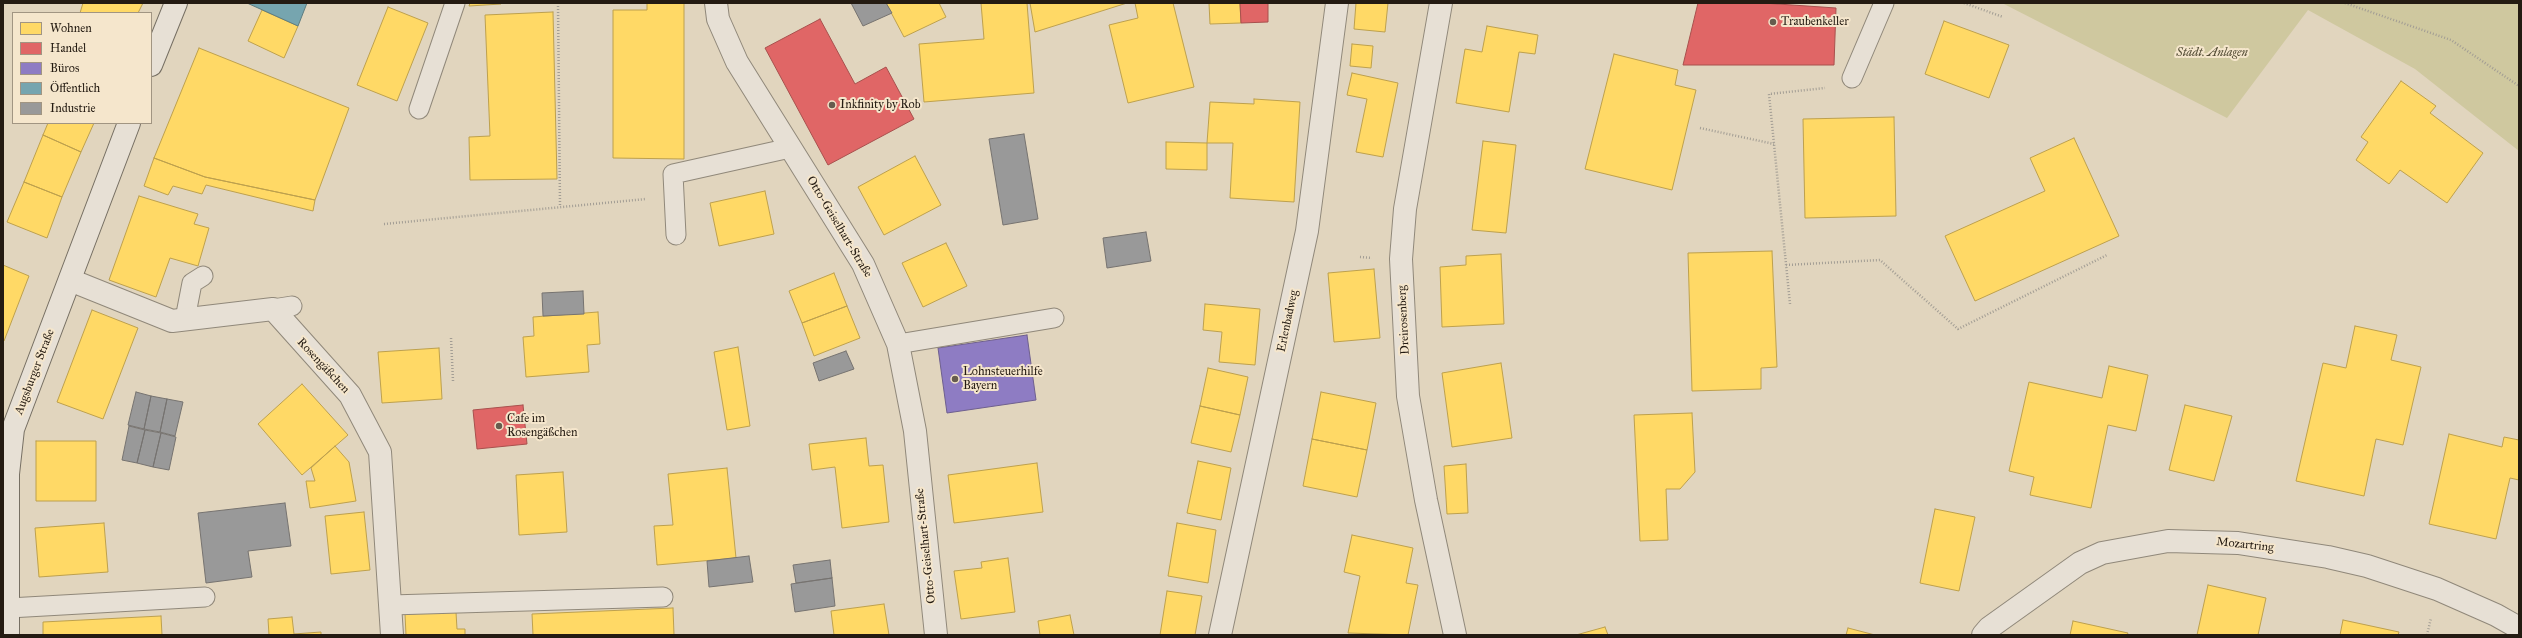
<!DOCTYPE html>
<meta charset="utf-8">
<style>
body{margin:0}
#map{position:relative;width:2522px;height:638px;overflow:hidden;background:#e1d5be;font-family:"IM FELL Great Primer",serif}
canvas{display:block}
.frame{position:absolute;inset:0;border:4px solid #241b12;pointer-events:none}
.legend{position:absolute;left:12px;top:12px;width:140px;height:112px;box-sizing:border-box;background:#f5e6cc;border:1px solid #a19582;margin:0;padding:5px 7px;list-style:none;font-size:12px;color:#241b12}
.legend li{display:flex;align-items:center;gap:8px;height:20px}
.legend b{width:20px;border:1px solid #a19582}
</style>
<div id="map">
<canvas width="2522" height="638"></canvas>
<div class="frame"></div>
<ul class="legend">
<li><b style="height:11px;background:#ffd966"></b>Wohnen</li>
<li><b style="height:11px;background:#e06666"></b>Handel</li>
<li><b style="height:11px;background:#8e7cc3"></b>Büros</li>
<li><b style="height:11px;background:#76a5af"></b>Öffentlich</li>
<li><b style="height:11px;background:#999"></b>Industrie</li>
</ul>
</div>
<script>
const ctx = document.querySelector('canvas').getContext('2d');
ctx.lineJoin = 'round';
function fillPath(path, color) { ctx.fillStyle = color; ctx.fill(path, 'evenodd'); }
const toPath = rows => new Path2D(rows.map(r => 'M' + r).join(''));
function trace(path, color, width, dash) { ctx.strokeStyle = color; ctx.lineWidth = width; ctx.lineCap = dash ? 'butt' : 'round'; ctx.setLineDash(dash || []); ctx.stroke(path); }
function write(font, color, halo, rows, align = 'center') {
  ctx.font = font + ' "IM FELL Great Primer",serif'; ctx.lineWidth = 4; ctx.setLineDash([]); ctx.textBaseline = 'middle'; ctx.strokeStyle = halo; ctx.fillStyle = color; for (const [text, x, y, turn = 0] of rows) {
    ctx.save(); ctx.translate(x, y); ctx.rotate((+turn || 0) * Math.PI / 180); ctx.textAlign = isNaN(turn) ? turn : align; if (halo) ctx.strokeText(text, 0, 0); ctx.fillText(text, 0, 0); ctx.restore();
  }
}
fillPath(toPath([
 [2002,3,2519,3,2519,151,2415,69,2308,10,2227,118]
]), '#cfc89f');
const homes = toPath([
 [83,3,143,3,138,13,80,13,83,3],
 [470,3,501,3,501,4,469,6,470,3],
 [647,3,684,3,684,159,613,158,613,10,647,10,647,3],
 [886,3,939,3,946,17,904,37,886,3],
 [981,3,1027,3,1034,93,924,102,919,44,984,39,981,3],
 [1030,3,1127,3,1035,32,1030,3],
 [1135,3,1173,3,1194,87,1128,103,1109,25,1138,18,1135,3],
 [1209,3,1240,3,1241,23,1210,24,1209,3],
 [1356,3,1388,3,1385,32,1354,29,1356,3],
 [388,7,428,23,397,101,357,85,388,7],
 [262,10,298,26,284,58,248,41,262,10],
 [553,12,557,179,470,180,469,137,490,136,485,15,553,12],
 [1944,21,2009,45,1989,98,1925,74,1944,21],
 [1487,26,1538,35,1535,54,1519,52,1509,112,1456,103,1465,49,1482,52,1487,26],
 [1352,44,1373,46,1371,68,1350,66,1352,44],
 [199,48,349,108,315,200,205,177,154,158,199,48],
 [1614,54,1678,70,1675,85,1696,90,1672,190,1585,169,1614,54],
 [1352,73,1398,83,1383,157,1356,152,1367,99,1347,95,1352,73],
 [2401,81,2436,106,2430,113,2483,153,2447,203,2400,170,2389,184,2356,160,2368,142,2361,137,2401,81],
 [1254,99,1300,102,1294,202,1230,198,1233,143,1207,143,1210,102,1254,104,1254,99],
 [1894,117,1896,216,1805,218,1803,119,1894,117],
 [48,123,94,123,81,152,43,135,48,123],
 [43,135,81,152,62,197,24,182,43,135],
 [2074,138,2119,236,1975,301,1945,236,2045,191,2030,158,2074,138],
 [1483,141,1516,145,1506,233,1472,230,1483,141],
 [1166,142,1207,143,1207,170,1166,169,1166,142],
 [915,156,941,205,884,235,858,187,915,156],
 [154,158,205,177,315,200,313,211,206,185,202,194,173,186,168,195,144,186,154,158],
 [24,182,62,197,47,238,7,222,24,182],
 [765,191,774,234,719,246,710,203,765,191],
 [139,196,198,214,194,224,209,228,198,266,170,258,156,297,109,280,139,196],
 [946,243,967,286,923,307,902,263,946,243],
 [1772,251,1777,367,1761,368,1761,389,1692,391,1688,253,1772,251],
 [1501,254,1504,324,1442,327,1440,267,1466,265,1466,256,1501,254],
 [3,265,29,276,4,341,3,341,3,265],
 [1374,269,1380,338,1334,342,1328,273,1374,269],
 [834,273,847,306,802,323,789,291,834,273],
 [1205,304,1260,309,1255,365,1219,362,1222,332,1203,330,1205,304],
 [847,306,860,338,814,356,802,323,847,306],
 [92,310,138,328,103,419,57,402,92,310],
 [598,312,600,344,587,345,589,372,526,377,523,337,534,336,533,317,598,312],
 [2355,326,2397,335,2391,360,2421,367,2403,445,2376,439,2364,496,2296,481,2323,363,2346,368,2355,326],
 [738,347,750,426,727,430,714,352,738,347],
 [439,348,442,399,382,403,378,352,439,348],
 [1501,363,1512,438,1452,447,1442,373,1501,363],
 [2109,366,2148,375,2136,431,2108,425,2091,508,2030,495,2034,477,2009,471,2029,382,2102,398,2109,366],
 [1208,368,1248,377,1240,415,1200,406,1208,368],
 [302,384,348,435,302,475,258,424,302,384],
 [1321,392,1376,403,1367,450,1312,439,1321,392],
 [2185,405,2232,416,2214,481,2169,470,2185,405],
 [1200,406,1240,415,1231,452,1191,443,1200,406],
 [1692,413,1695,472,1680,489,1666,489,1668,540,1640,541,1634,415,1692,413],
 [2449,434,2502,447,2504,437,2519,440,2519,480,2510,478,2496,539,2429,524,2449,434],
 [866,438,869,466,883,465,889,522,842,528,835,467,812,470,809,444,866,438],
 [1312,439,1367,450,1357,497,1303,486,1312,439],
 [36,441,96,441,96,501,36,501,36,441],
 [335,446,349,462,356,501,310,508,306,481,315,481,311,468,335,446],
 [1198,461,1231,468,1221,520,1187,513,1198,461],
 [1037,463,1043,512,954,523,948,475,1037,463],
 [1466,464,1468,513,1447,514,1444,466,1466,464],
 [727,468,736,558,657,565,654,526,673,525,668,474,727,468],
 [563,472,567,532,519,535,516,475,563,472],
 [1935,509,1975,517,1959,591,1920,583,1935,509],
 [364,512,370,570,331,574,325,516,364,512],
 [104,523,108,572,39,577,35,528,104,523],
 [1177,523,1216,530,1208,583,1168,576,1177,523],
 [1352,535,1413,548,1406,583,1418,585,1408,635,1348,633,1360,576,1344,572,1352,535],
 [1008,558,1015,612,961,619,954,571,982,568,981,562,1008,558],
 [2208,585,2266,598,2258,635,2197,635,2208,585],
 [1167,591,1202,596,1195,635,1160,635,1167,591],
 [884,604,889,635,834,635,831,611,884,604],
 [673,608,674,635,533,635,532,614,673,608],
 [456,612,457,629,465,629,465,635,406,635,405,614,456,612],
 [1070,615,1074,635,1040,635,1038,621,1070,615],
 [161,616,162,635,43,635,43,622,161,616],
 [292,617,294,634,321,632,321,635,269,635,268,619,292,617],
 [2343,620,2399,632,2398,635,2340,635,2343,620],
 [2073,621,2128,633,2127,635,2070,635,2073,621],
 [1605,627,1608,635,1576,635,1605,627],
 [1848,628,1875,635,1846,635,1848,628]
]);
fillPath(homes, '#ffd966');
trace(homes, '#bda04d', 1);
const shops = toPath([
 [1240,3,1268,3,1268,22,1241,23,1240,3],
 [1698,3,1763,3,1836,8,1834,65,1683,65,1698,3],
 [820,19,855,84,886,67,914,119,828,165,765,48,820,19],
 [523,405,527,444,477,449,473,410,523,405]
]);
fillPath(shops, '#e06666');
trace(shops, '#a8504d', 1);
const offices = toPath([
 [1027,335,1036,400,947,413,938,348,1027,335]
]);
fillPath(offices, '#8e7cc3');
trace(offices, '#6e5f8e', 1);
const public = toPath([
 [247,3,307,3,298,26,247,3]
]);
fillPath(public, '#76a5af');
trace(public, '#5d7c80', 1);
const industry = toPath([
 [851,3,886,3,892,13,863,26,851,3],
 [1024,134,1038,219,1003,225,989,139,1024,134],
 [1146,232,1151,261,1107,268,1103,238,1146,232],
 [583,291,584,314,543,316,542,293,583,291],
 [846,351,854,369,819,381,813,363,846,351],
 [136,392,151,396,144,429,128,425,136,392],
 [151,396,167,399,160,432,144,429,151,396],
 [167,399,183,402,175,436,160,432,167,399],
 [129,426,145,430,137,463,122,460,129,426],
 [145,430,161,433,153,467,137,463,145,430],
 [161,433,176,437,169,470,153,467,161,433],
 [285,503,291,546,248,551,252,577,206,583,198,513,285,503],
 [749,556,753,582,709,587,707,561,749,556],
 [830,560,832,578,796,583,793,565,830,560],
 [832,578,835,606,795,612,791,584,832,578]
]);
fillPath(industry, '#999');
trace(industry, '#767370', 1);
const lane = toPath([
 [1852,78,1884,3],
 [419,109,455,3],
 [676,235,673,174,790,148],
 [273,309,292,306],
 [185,319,192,283,203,276],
 [898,344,1054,318],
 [391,605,663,597],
 [9,608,205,597]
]);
const street = toPath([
 [716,3,718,19,737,62,863,264,898,344,915,431,936,635],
 [1441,3,1405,209,1401,259,1408,396,1426,500,1455,635],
 [70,280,172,321,273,309,350,395,380,452,392,635],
 [1220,635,1307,231,1337,3],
 [1983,635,1989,628,2080,563,2102,553,2168,541,2238,543,2328,557,2367,566,2437,589,2496,615,2519,628]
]);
const secondary = toPath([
 [151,65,176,3],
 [8,635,8,474,13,429,129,123]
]);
trace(lane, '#90887a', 21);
trace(street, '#90887a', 24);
trace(secondary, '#766f63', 24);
trace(toPath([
 [558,3,560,205],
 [1964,3,2003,17],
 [2345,3,2451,40,2519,86],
 [1700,128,1774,144],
 [384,224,646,199],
 [1360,257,1372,258],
 [1786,265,1880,260,1958,329,2107,255],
 [1790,304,1769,94,1825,88],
 [451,338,453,381],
 [2427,635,2431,618]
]), '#a29d94', 2.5, [1, 2]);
trace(lane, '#e7e0d5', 19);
trace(street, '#e7e0d5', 22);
trace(secondary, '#e7e0d5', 22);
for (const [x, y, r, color] of [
 [1773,22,4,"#665c4e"],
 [832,105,4,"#665c4e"],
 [955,379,4,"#665c4e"],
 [499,426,4,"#665c4e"]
]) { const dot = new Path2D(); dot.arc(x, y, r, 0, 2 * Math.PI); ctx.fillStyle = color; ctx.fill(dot); trace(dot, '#f5e6cc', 1.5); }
write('12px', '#241b12', '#f5e6cc', [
 ["Traubenkeller",1781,22],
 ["Inkfinity by Rob",840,105],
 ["Lohnsteuerhilfe",963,372],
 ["Bayern",963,386],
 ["Cafe im",507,419],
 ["Rosengäßchen",507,433]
], 'left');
write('italic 12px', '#534c35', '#f5e6cc', [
 ["Städt. Anlagen",2212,53]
]);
write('12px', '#241b12', '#f5e6cc', [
 ["Otto-Geiselhart-Straße",839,227,59],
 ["Dreirosenberg",1404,320,-93],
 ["Erlenbadweg",1288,321,-78],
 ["Rosengäßchen",323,366,47],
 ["Augsburger Straße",35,372,-69],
 ["Mozartring",2245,545,6],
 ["Otto-Geiselhart-Straße",926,546,-96]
]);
</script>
